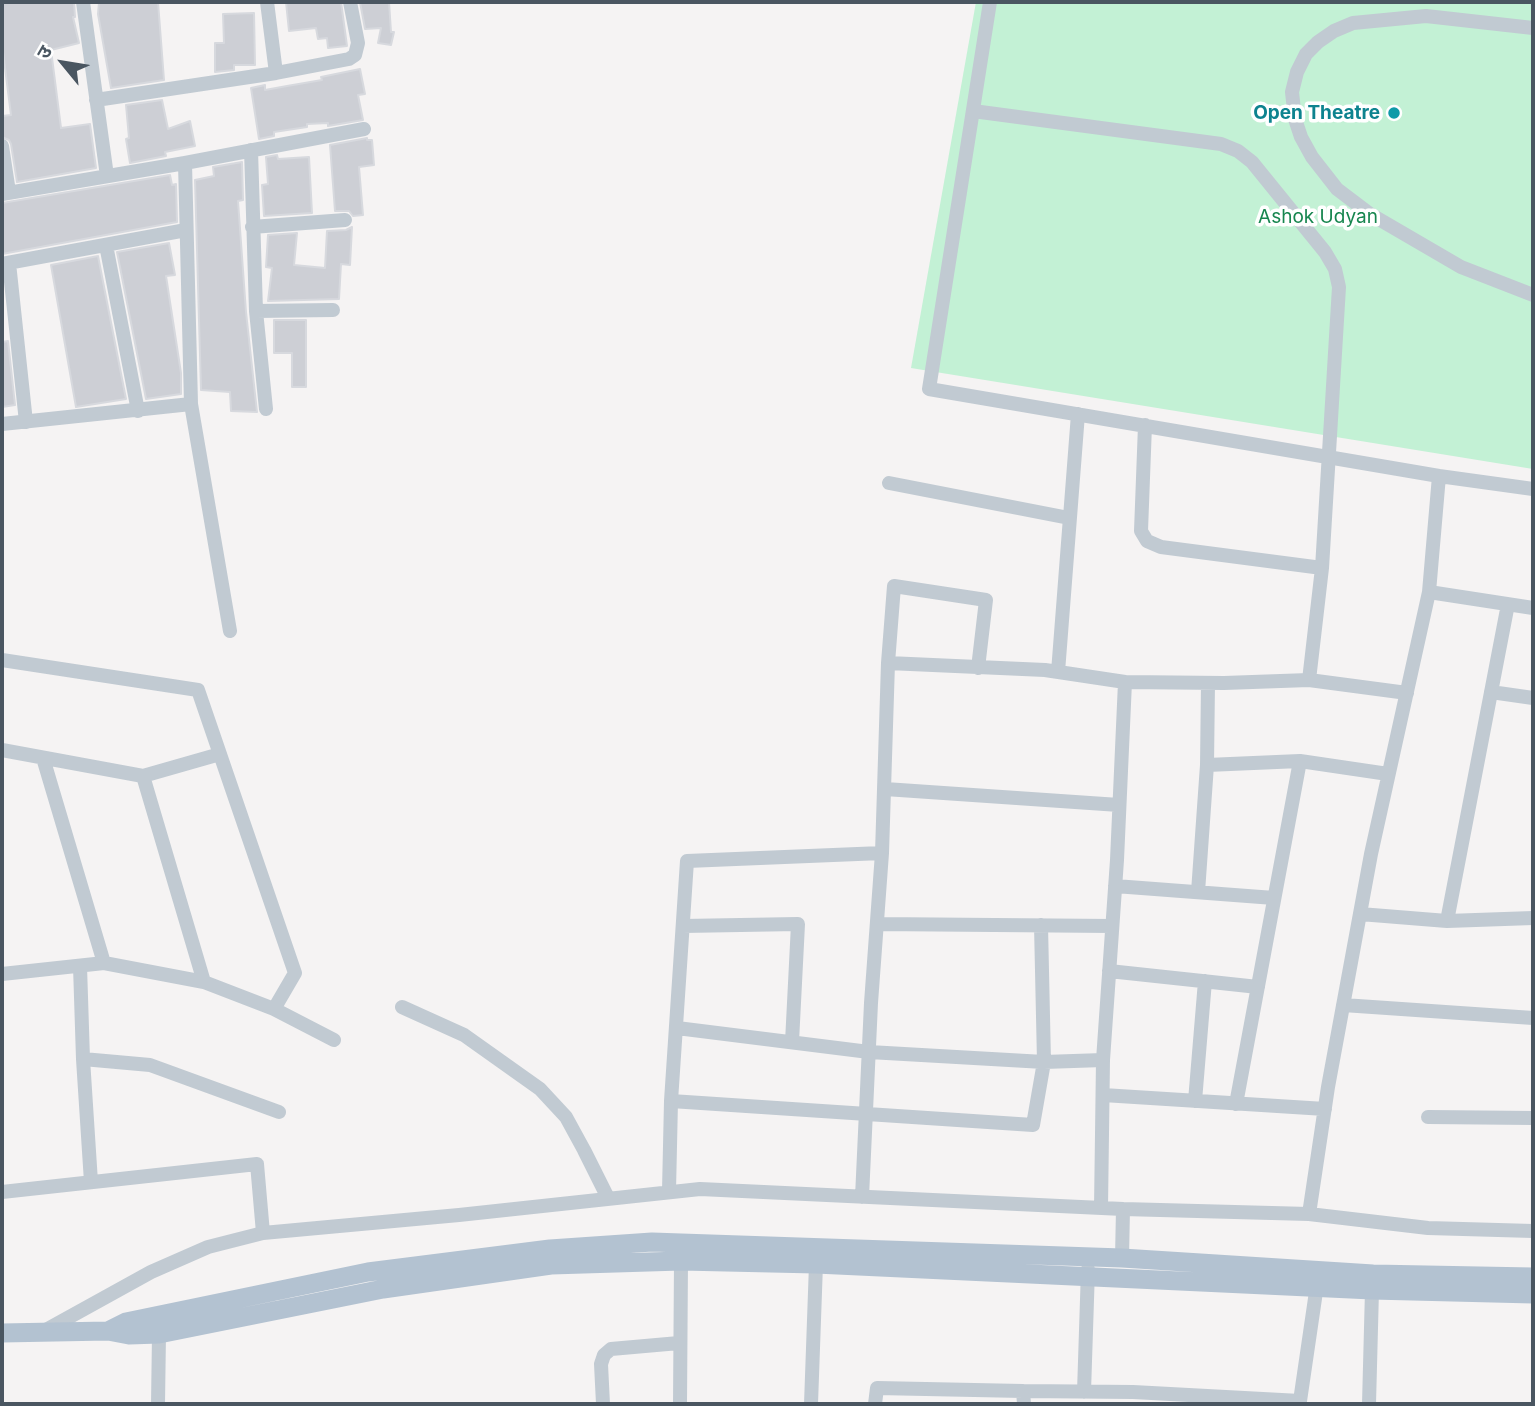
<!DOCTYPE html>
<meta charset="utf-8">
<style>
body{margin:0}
#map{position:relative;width:1535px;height:1406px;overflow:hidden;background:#f5f3f3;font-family:Inter,"Noto Sans Devanagari",sans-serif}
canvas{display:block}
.frame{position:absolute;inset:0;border:4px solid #4a5661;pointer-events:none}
.north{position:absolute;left:28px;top:28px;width:70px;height:70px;-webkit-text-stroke:5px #fff;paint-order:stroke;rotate:300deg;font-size:19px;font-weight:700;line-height:28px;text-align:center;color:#4a5661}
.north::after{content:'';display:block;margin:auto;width:24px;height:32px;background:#4a5661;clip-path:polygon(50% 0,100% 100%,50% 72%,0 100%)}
</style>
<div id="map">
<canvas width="1535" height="1406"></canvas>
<div class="frame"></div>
<div class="north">उ</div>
</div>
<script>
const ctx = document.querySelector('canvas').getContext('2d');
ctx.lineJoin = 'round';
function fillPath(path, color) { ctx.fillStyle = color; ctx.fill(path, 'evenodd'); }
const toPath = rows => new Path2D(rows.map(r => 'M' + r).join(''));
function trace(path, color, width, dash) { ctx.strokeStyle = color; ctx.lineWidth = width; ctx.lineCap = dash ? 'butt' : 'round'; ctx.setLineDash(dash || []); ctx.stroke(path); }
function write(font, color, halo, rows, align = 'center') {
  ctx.font = font + ' Inter,sans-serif'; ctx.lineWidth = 7; ctx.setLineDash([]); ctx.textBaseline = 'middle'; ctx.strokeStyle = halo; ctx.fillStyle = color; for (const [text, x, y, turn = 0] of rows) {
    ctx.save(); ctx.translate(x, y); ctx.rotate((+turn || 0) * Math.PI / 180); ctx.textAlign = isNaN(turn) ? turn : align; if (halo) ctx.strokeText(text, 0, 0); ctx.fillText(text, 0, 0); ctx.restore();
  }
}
fillPath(toPath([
 [976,2,1533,2,1533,469,911,368]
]), '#c3f1d5');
const building = toPath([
 [2,2,74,2,75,17,73,17,79,43,51,50,61,128,90,124,96,168,17,182,11,144,9,140,2,137,2,116,11,115,2,44,2,2],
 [99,2,158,2,164,80,111,88,98,14,99,2],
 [286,2,341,2,347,46,328,48,327,38,318,39,316,28,289,31,286,2],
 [360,2,389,2,391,32,394,32,391,45,378,43,381,28,365,29,360,2],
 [254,13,255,65,234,65,234,70,215,72,215,43,224,43,223,14,254,13],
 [360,69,365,94,358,95,363,120,328,126,328,123,307,124,307,127,274,132,274,136,259,139,251,88,265,85,265,90,287,86,322,80,321,77,360,69],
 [162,100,168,129,190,121,195,146,165,152,166,156,130,163,126,139,129,138,126,105,162,100],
 [367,138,367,140,372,140,374,165,359,167,363,215,353,216,349,211,335,211,330,145,367,138],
 [277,155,278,159,309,157,312,213,264,216,262,185,268,184,266,157,277,155],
 [242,162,243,200,238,201,246,312,257,412,231,411,230,392,201,390,195,180,214,176,213,167,242,162],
 [170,175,172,185,176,184,177,222,2,254,2,203,170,175],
 [352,227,350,265,341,264,339,299,268,301,272,268,266,267,268,235,297,233,294,265,325,268,327,231,346,230,352,227],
 [169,243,175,275,166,276,181,373,181,394,146,399,117,252,169,243],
 [98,256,126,399,76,407,51,265,98,256],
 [274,320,306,320,306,387,292,387,292,353,274,353,274,320],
 [8,341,15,405,2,407,2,342,8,341]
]);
fillPath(building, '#cdcfd5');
trace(building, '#d7d9de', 2);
trace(toPath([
 [83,2,107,176],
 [267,2,276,73],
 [990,2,929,389,1439,476,1429,592,1533,608],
 [1533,28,1426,16,1353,23,1334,31,1318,42,1306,54,1297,72,1292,92,1295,119,1301,137,1312,157,1337,189,1370,214,1461,267,1533,295],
 [96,100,276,73,349,59,355,55,358,43,350,2],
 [973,111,1221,144,1238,151,1252,162,1325,252,1335,269,1339,287,1322,568,1309,680],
 [2,146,9,192],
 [251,150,256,311,266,409],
 [185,163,191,404,230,631],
 [2,194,185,163,364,129],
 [252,227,345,220],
 [106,245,138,411],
 [9,263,26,422],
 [2,264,186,230],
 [256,311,333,310],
 [2,424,191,404],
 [1145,425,1141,531,1147,541,1161,547,1322,568],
 [1439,476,1533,489],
 [889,483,1069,518],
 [2,660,198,690,295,973,274,1009],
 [888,663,894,586,986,600,978,668],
 [1058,672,1078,414],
 [1125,682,1224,683,1309,680,1407,693],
 [1208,683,1207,765,1300,761],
 [1491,692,1533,698],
 [2,750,143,776,220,754],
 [43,758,104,963],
 [143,776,204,982],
 [885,789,1119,805],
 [1115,886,1274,898],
 [1198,892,1207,765],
 [1360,914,1447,921,1533,918],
 [1447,921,1508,604],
 [877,924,1112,926],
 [683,926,798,924,792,1042],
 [80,966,83,1059,91,1182],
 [1109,971,1258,987],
 [2,974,104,963,204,982,274,1009,334,1040],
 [1343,1005,1533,1018],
 [402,1007,464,1035,540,1089,566,1117,584,1150,608,1198],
 [677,1028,869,1052,1044,1062,1041,925],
 [83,1059,150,1065,279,1112],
 [1103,1095,1325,1109],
 [671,1101,1033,1125,1044,1062,1103,1060],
 [1195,1101,1205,981],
 [1236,1104,1300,761,1388,774],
 [1428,1117,1533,1118],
 [669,1191,671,1101,687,861,882,853,888,663,1045,670,1125,682,1117,860,1103,1060,1101,1208],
 [2,1192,257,1164,263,1233],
 [862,1197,871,1003,882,853],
 [1309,1214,1428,1228,1533,1231],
 [1122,1258,1123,1209,1309,1214,1328,1087,1371,854,1429,592],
 [46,1330,151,1272,208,1247,263,1233,459,1215,700,1189,1123,1209],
 [1084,1392,1088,1269],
 [1300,1401,1318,1278],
 [158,1404,159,1334],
 [603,1404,601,1364,604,1355,611,1349,679,1343],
 [680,1404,681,1261],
 [811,1404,816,1264],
 [875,1404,877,1388,1023,1391],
 [1024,1404,1023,1391,1133,1392,1300,1401,1300,1404],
 [1369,1404,1372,1290]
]), '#c1cad2', 14);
trace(toPath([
 [108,1331,126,1322,368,1272,550,1249,652,1242,1122,1258,1373,1274,1533,1277],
 [2,1333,108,1331,129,1335,159,1334,383,1289,551,1265,681,1261,816,1264,1372,1290,1533,1294]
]), '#b3c2d1', 19);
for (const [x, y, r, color] of [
 [1394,113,7,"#0f9aa8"]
]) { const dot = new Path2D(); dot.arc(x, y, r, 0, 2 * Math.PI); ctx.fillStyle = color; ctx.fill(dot); trace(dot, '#fff', 2.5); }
write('bold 19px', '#0d838f', '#fff', [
 ["Open Theatre",1380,113]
], 'right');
write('19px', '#17864f', '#fff', [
 ["Ashok Udyan",1318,217]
]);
</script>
